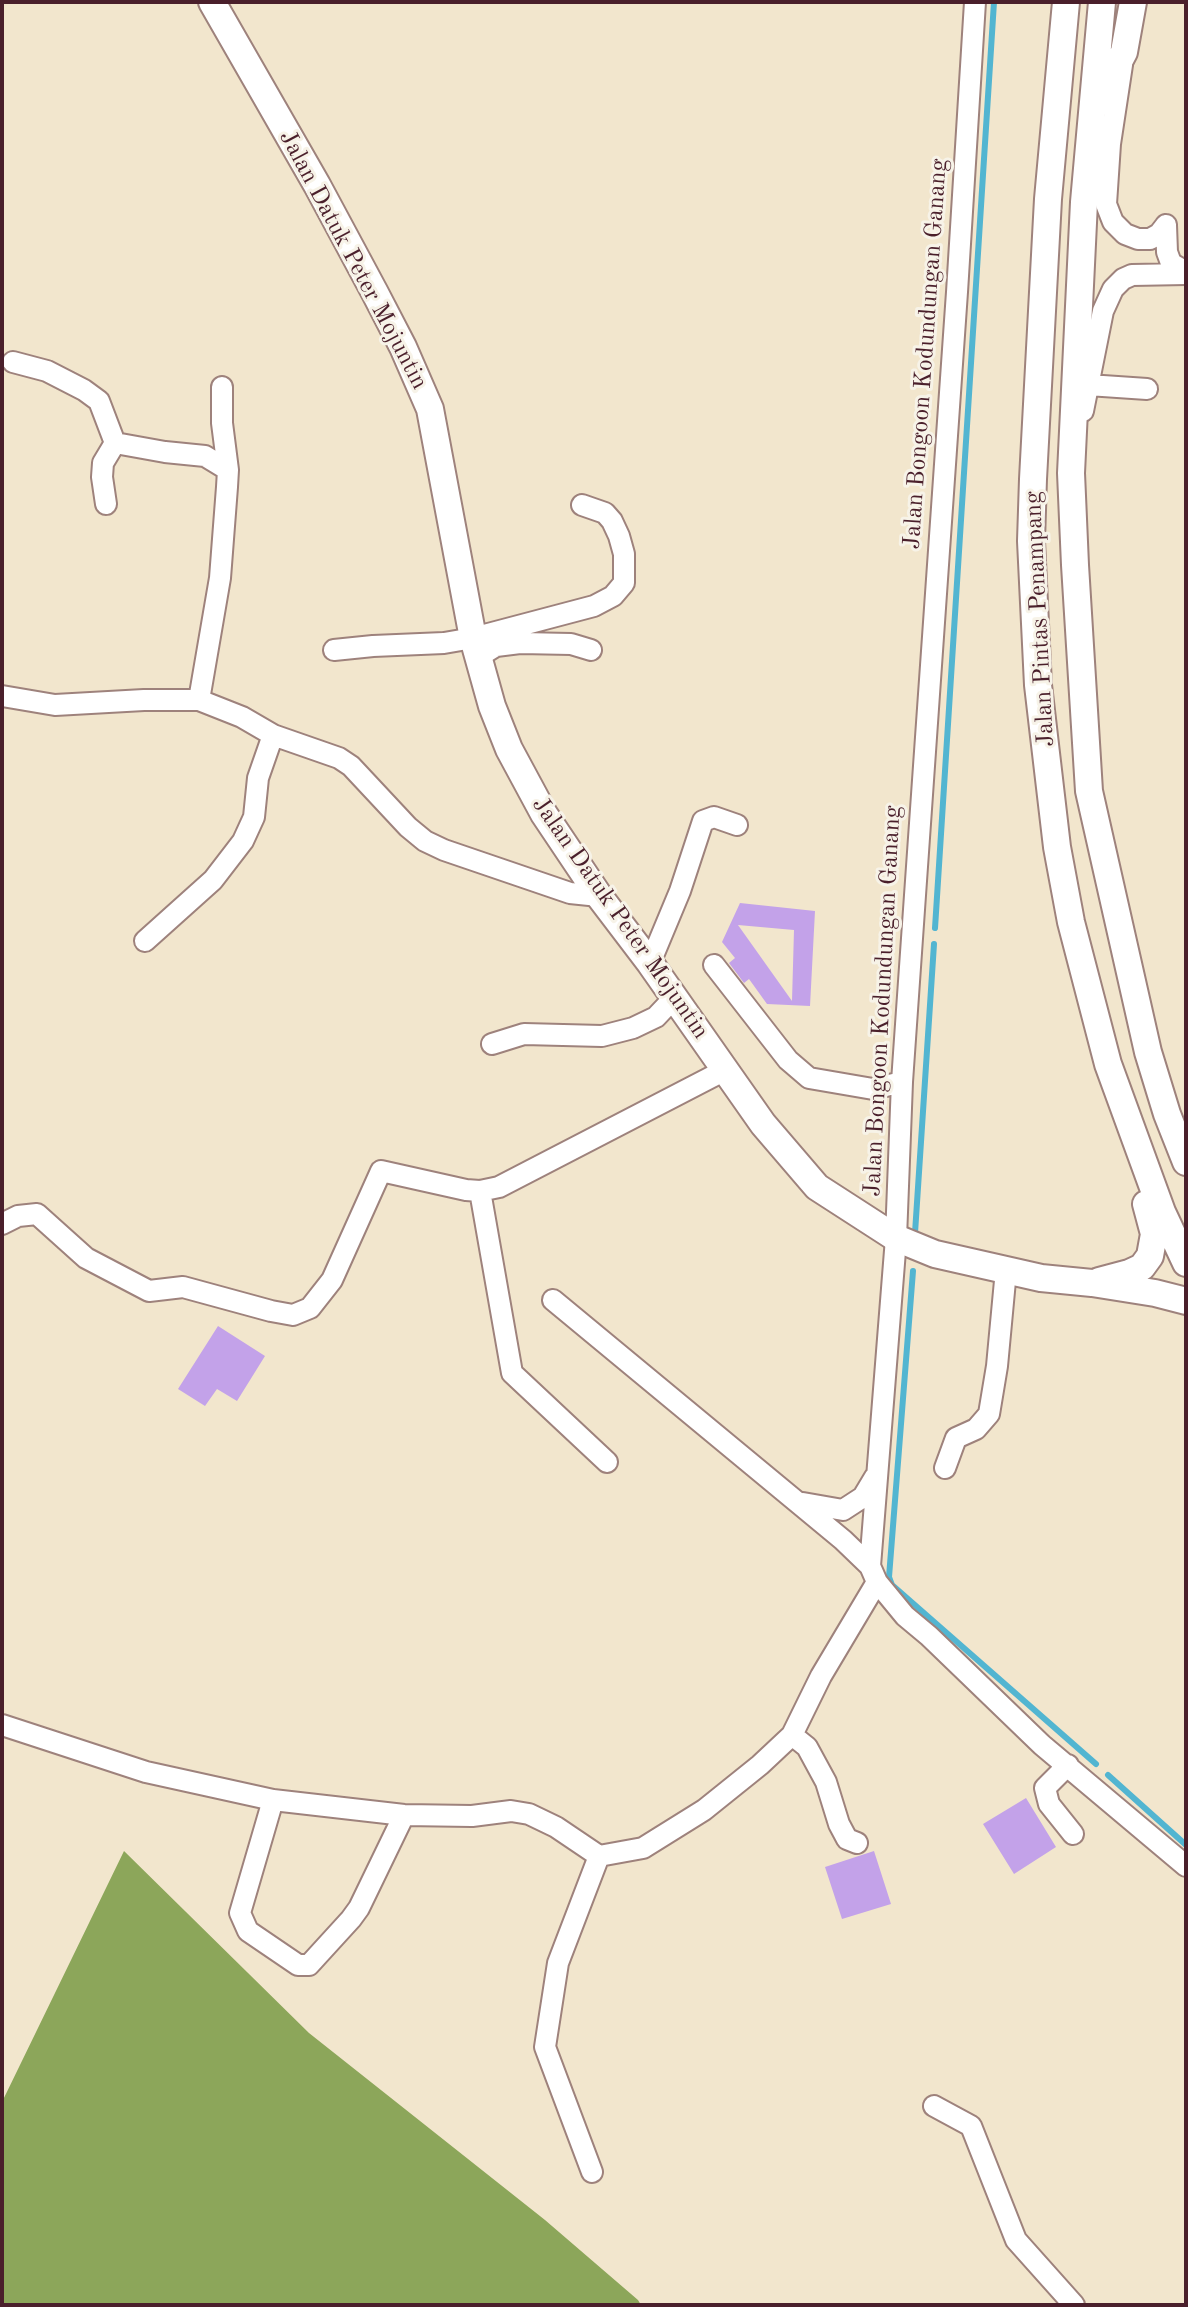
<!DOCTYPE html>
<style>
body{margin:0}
#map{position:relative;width:1188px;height:2307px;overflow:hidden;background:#f2e6cd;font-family:"Old Standard TT",serif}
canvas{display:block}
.frame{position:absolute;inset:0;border:4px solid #4a1f2b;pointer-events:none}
</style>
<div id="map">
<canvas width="1188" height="2307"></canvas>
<div class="frame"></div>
</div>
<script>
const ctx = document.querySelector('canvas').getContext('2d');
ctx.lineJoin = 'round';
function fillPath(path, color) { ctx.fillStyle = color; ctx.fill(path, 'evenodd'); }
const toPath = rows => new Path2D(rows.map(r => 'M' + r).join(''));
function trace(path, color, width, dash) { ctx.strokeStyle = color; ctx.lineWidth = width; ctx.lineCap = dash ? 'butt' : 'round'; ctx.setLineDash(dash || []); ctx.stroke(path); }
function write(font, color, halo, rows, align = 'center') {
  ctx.font = font + ' "Old Standard TT",serif'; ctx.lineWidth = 6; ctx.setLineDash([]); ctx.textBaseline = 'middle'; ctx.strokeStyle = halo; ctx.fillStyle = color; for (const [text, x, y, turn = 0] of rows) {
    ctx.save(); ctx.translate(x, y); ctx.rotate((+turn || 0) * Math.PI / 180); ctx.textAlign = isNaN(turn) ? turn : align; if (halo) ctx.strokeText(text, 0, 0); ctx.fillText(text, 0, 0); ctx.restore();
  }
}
fillPath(toPath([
 [124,1851,309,2033,545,2220,638,2300,641,2305,2,2305,2,2102]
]), '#8ca65a');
trace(toPath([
 [935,928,994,2],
 [915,1233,934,944],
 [913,1271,889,1577,892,1585,1096,1764],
 [1108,1775,1186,1845]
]), '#52b5d1', 6);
fillPath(toPath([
 [740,903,815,911,810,1006,767,1004,749,979,744,983,729,963,735,958,722,942],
 [738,925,794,930,792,1001],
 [218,1326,265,1356,237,1401,217,1389,205,1406,178,1389],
 [1026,1798,1056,1847,1014,1874,983,1824],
 [874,1851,891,1904,842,1919,825,1867]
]), '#c3a2e9');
const minor = toPath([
 [975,2,957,292,902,1082,896,1238,870,1566,877,1582,905,1616,929,1636,1042,1745,1186,1866],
 [1122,65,1110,144,1106,204,1113,222,1125,234,1138,239,1150,239,1159,234,1166,225],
 [1166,225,1167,252,1171,263,1186,272],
 [13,362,47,371,84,390,99,401,115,443],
 [1088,385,1147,389],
 [1083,411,1103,311,1113,289,1123,279,1132,275,1186,274],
 [106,504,102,477,103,463,115,443,165,452,205,456,228,470],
 [334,650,373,646,444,643,473,638,594,606,613,596,624,583,624,554,619,536,612,521,605,513,582,505],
 [478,657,496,646,520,643,571,644,591,650],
 [2,696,55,705,144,700,199,700,242,717,273,735,339,758,351,766,408,827,425,841,444,850,570,893,599,896],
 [199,700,220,578,227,487,228,470,222,423,222,387],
 [145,941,213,880,243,841,254,817,258,778,273,735],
 [650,963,680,891,703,821,714,817,737,825],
 [714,965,788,1060,809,1078,873,1089,902,1082],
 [492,1044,524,1034,602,1036,633,1028,656,1017,674,998],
 [480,1191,512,1373,607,1462],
 [2,1224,18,1216,37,1214,86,1258,149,1291,183,1287,271,1311,293,1315,310,1308,332,1280,381,1171,466,1190,480,1191,499,1187,725,1070],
 [553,1300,843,1540,870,1566],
 [945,1468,956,1438,976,1429,989,1414,997,1366,1006,1270],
 [803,1503,843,1510,863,1497,875,1477],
 [2,1725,146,1772,273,1800,404,1815,472,1816,511,1811,529,1814,556,1827,599,1856,643,1848,704,1810,760,1765,792,1735],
 [1068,1765,1045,1788,1049,1804,1073,1834],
 [273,1800,240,1913,248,1931,298,1965,309,1965,351,1919,359,1908,404,1815],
 [857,1843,847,1839,839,1824,826,1782,807,1747,792,1735,821,1676,877,1582],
 [934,2106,971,2126,1016,2240,1074,2305],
 [592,2172,545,2047,558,1963,599,1856]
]);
const major = toPath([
 [212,2,317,185,375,293,403,347,430,409,473,638,492,706,509,749,544,814,599,896,650,963,763,1124,817,1187,896,1238,935,1254,1041,1278,1092,1283,1155,1293,1186,1301],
 [1066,2,1048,199,1033,479,1031,541,1038,685,1057,847,1071,922,1108,1064,1162,1212,1186,1263],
 [1102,2,1084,202,1071,473,1075,565,1089,791,1148,1052,1167,1114,1186,1162],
 [1099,100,1124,52,1133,2],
 [1099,1281,1129,1273,1142,1267,1150,1256,1154,1234,1146,1204]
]);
trace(minor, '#9e827c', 24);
trace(major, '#9e827c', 30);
trace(minor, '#fff', 20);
trace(major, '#fff', 26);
write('24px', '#4a1f2b', '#f7f3e8', [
 ["Jalan Datuk Peter Mojuntin",353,260,62],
 ["Jalan Bongoon Kodundungan Ganang",926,354,-86],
 ["Jalan Pintas Penampang",1040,619,-93],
 ["Jalan Datuk Peter Mojuntin",620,918,55],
 ["Jalan Bongoon Kodundungan Ganang",883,1001,-87]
]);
</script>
